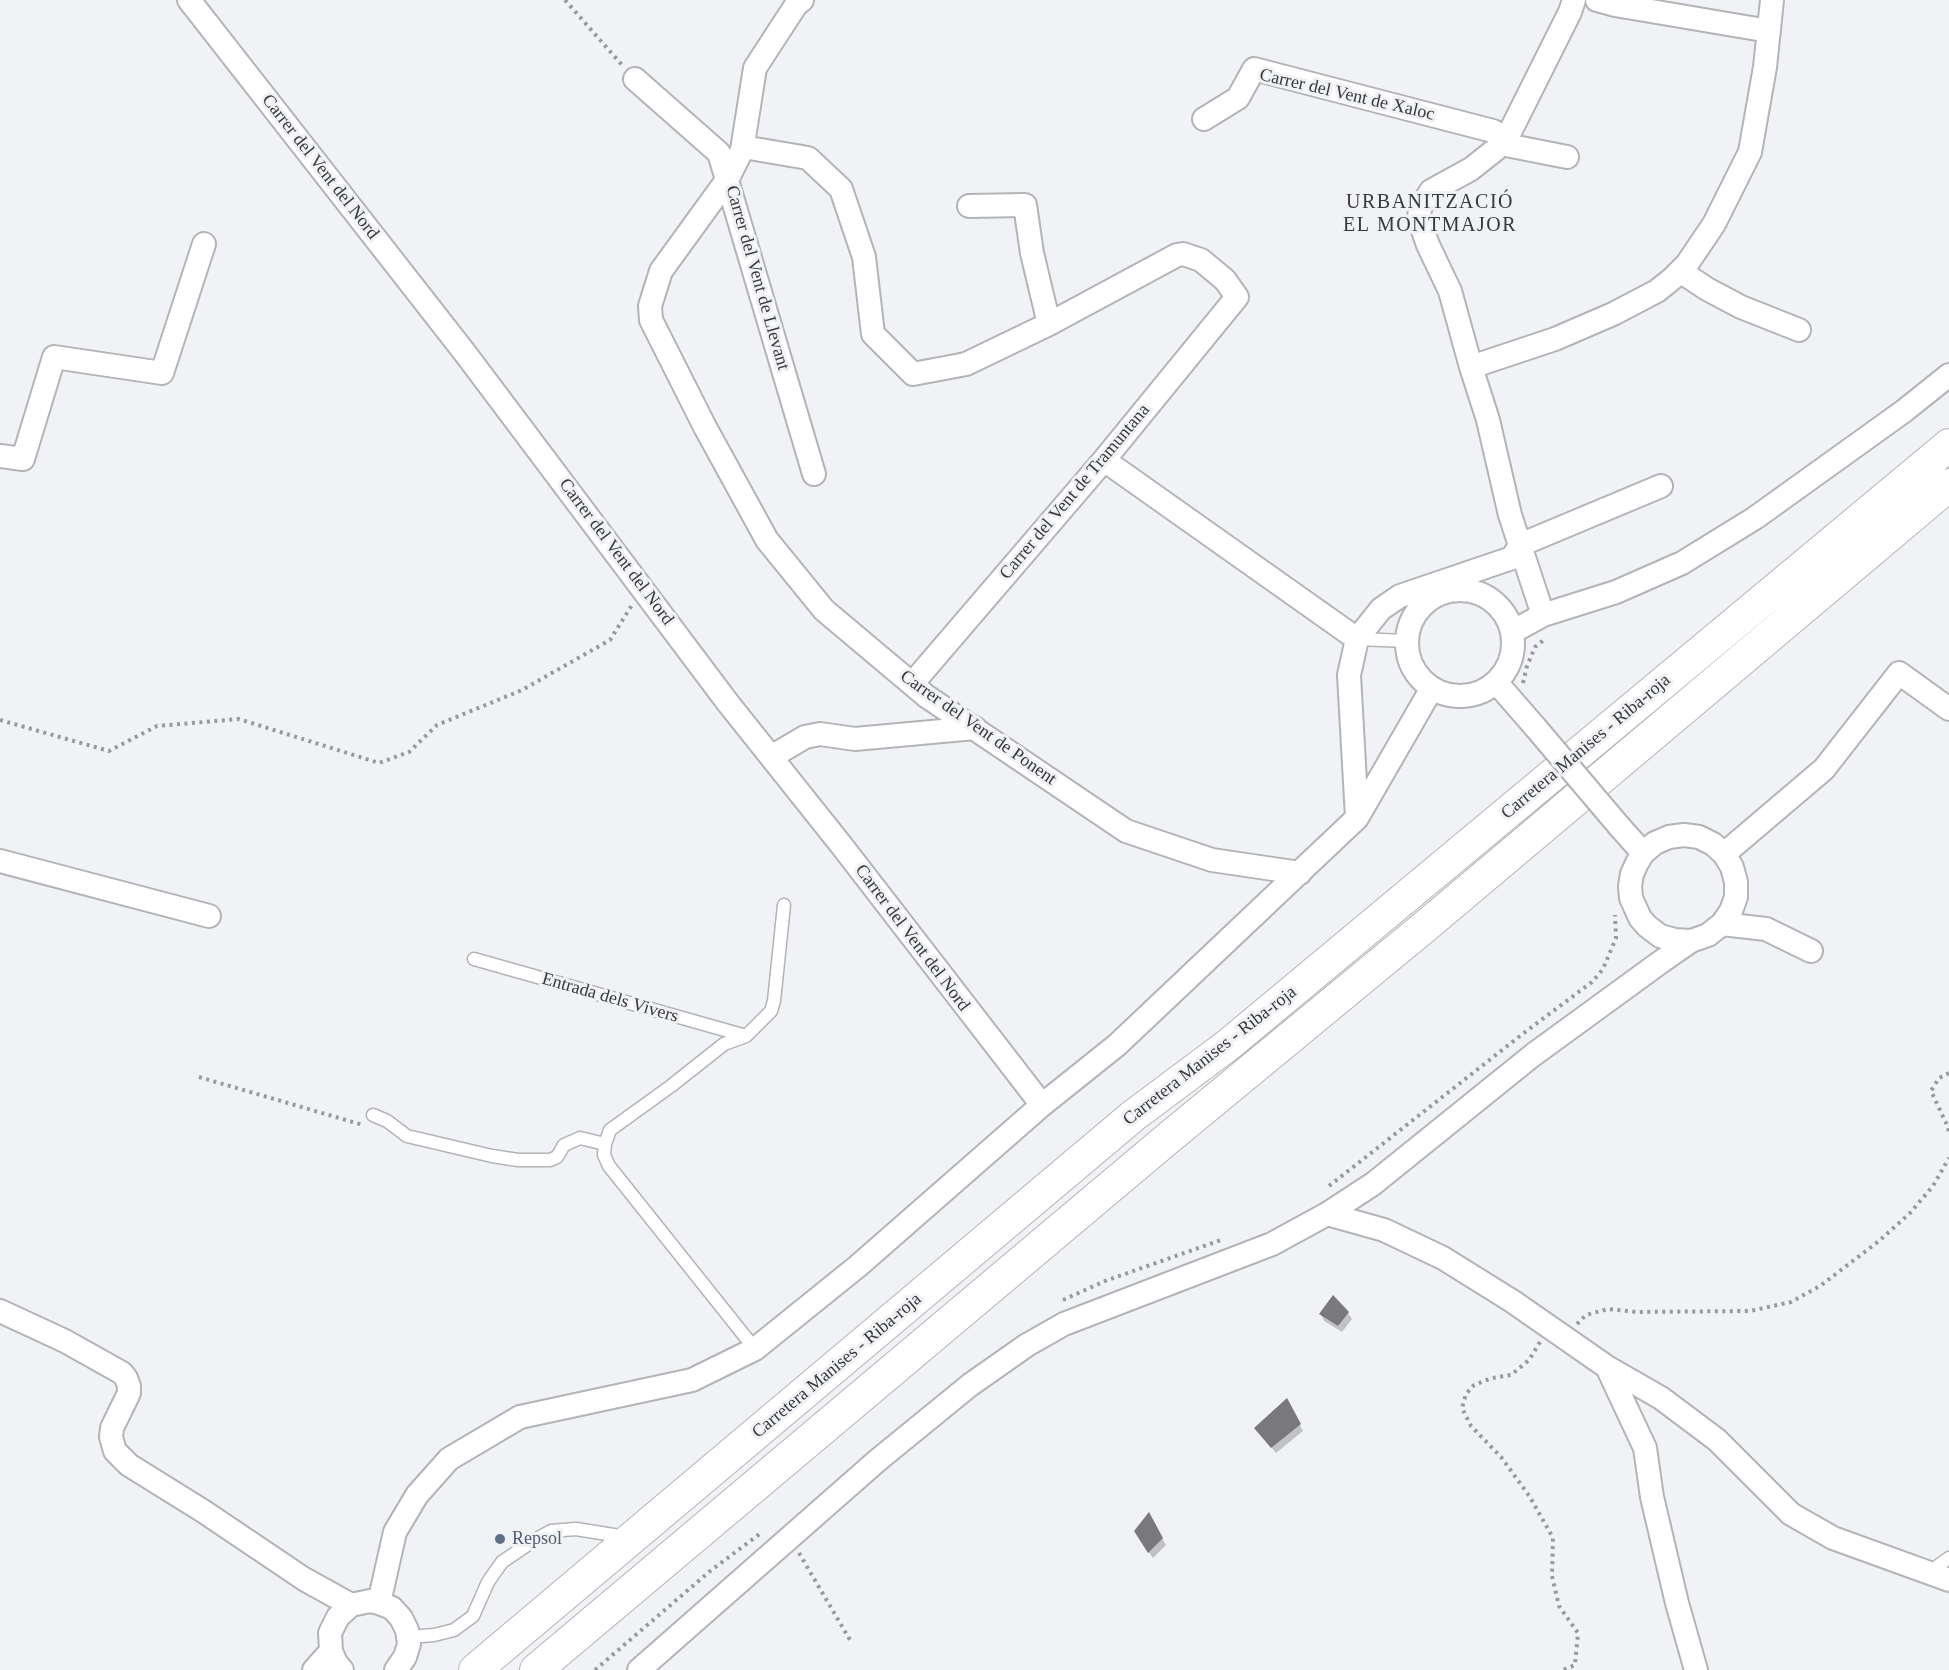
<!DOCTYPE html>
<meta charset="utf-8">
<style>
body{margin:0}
canvas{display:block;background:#f1f2f5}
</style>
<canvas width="1949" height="1670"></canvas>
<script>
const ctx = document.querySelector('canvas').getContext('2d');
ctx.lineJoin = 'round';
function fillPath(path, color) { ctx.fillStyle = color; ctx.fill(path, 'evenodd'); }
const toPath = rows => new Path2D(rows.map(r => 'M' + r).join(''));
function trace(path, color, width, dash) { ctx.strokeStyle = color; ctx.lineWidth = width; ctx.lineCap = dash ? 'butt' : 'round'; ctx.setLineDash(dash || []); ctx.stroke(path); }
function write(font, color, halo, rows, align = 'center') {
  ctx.font = font + ' "Times New Roman",serif'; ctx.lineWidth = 6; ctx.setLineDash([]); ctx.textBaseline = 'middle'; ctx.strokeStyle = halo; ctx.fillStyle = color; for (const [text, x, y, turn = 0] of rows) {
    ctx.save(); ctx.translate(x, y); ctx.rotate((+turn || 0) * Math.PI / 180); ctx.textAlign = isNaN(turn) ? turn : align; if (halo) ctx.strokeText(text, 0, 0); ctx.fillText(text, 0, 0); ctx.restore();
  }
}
fillPath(toPath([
 [1348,1313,1352,1319,1342,1332,1324,1321,1321,1314],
 [1286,1401,1303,1431,1276,1453,1255,1428],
 [1149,1515,1166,1545,1153,1558,1139,1538]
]), '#0003');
fillPath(toPath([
 [1333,1295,1349,1312,1338,1326,1319,1314],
 [1287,1398,1301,1424,1271,1448,1254,1428],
 [1149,1512,1163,1538,1148,1553,1134,1531]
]), '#79797d');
const service = toPath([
 [1357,639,1407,641],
 [474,959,746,1036],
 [373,1115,387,1121,407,1136,492,1156,518,1160,550,1160,557,1157,564,1145,580,1138,605,1144],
 [755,1349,609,1166,604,1155,605,1144,610,1130,671,1086,724,1044,746,1036,771,1011,774,1001,784,905],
 [1928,1573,1949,1558],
 [408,1637,434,1635,454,1630,473,1616,488,1582,502,1562,533,1541,551,1531,576,1529,626,1537]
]);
const minor = toPath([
 [189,0,465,353,728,703,842,846,1042,1105],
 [1597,0,1615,5,1769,31],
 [635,79,719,153,814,474],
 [1204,119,1238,98,1254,69,1493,131,1507,138],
 [1501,144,1567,157],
 [742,150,755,68,796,5,802,0],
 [969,206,1025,205,1032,253,1049,324],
 [1680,271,1707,289,1741,307,1799,330],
 [1471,367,1450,291,1428,245,1419,219,1420,208,1431,191,1471,169,1495,150,1507,138,1570,12,1574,0],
 [0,456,23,459,54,357,162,373,204,244],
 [1104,460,1357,639],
 [1520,545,1661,486],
 '1407 643a53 53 0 1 1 106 0a53 53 0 1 1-106 0Z',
 [1543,615,1510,515,1488,420,1471,367,1555,339,1613,314,1657,291,1672,279,1687,264,1714,224,1750,152,1765,67,1772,0],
 [1512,632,1543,615,1616,592,1682,563,1755,518,1904,411,1949,375],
 [1496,682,1536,728],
 [912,684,1104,460,1237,297,1225,280,1201,260,1183,254,1177,255,1049,324,966,364,913,374,873,334,864,257,841,189,808,158,749,148,742,150,727,180,661,271,650,306,651,320,705,427,767,540,824,610,912,684,926,696,1126,831,1212,860,1300,873],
 [771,757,805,737,820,734,855,739,975,728],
 [1357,818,1349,675,1357,639,1381,609,1400,596,1512,558,1520,545],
 [1619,826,1643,853],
 [1724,854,1824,769,1899,673,1949,709],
 [0,861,209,916],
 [1722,924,1766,929,1811,951],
 [1327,1214,1384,1230,1443,1258,1512,1301,1607,1367,1661,1398,1717,1440,1791,1514,1833,1538,1949,1580],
 [0,1311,65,1341,122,1373,126,1378,129,1386,129,1393,112,1428,111,1437,115,1451,129,1465,203,1511,304,1579,351,1605],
 [1607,1367,1645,1448,1652,1497,1677,1603,1696,1670],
 [379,1603,395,1532,417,1495,449,1459,520,1417,692,1380,755,1349,858,1266,1042,1105,1117,1045,1357,818,1432,688],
 [314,1670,331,1651],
 [342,1670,336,1663,331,1651,330,1633,338,1617,351,1605,370,1601,379,1603,392,1608,401,1618,407,1630,409,1644,405,1657,396,1670],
 [639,1670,878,1460,970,1385,1027,1345,1064,1324,1272,1244,1327,1214,1373,1184,1533,1055,1662,961,1691,941,1708,935,1722,924,1731,911,1736,897,1736,882,1732,867,1724,854,1713,844,1699,837,1684,835,1669,837,1655,843,1643,853,1637,863,1632,874,1630,886,1631,898,1640,918,1647,926,1660,936,1675,940,1691,941]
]);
const secondary = toPath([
 [475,1670,1133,1116,1228,1045,1949,445],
 [536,1670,1166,1140,1428,924,1949,485]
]);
trace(service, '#b3b4b7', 15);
trace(minor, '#b3b4b7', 26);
trace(secondary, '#b3b4b7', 34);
trace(toPath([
 [565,0,622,65],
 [1523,683,1527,666,1535,647,1546,638],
 [0,720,109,751,157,726,239,719,379,763,409,752,437,725,522,690,610,640,632,605],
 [1949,1073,1939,1078,1931,1091,1948,1127,1949,1134],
 [199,1077,363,1125],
 [1329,1186,1520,1036,1592,982,1603,969,1616,938,1615,915],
 [1063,1300,1105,1281,1224,1239],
 [1577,1324,1586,1315,1608,1309,1636,1312,1750,1311,1791,1302,1820,1286,1879,1241,1910,1213,1933,1186,1949,1158],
 [1540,1342,1529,1360,1511,1375,1492,1378,1474,1385,1466,1394,1462,1408,1471,1426,1501,1457,1530,1497,1553,1538,1552,1576,1559,1606,1578,1633,1575,1665,1563,1670],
 [799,1553,850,1640],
 [595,1670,709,1572,761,1533]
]), '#98999b', 4, [3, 4.5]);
trace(service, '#fff', 12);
trace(minor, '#fff', 22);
trace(secondary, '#fff', 32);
const minorBridge = toPath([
 [1536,728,1619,826]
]);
trace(minorBridge, '#b3b4b7', 26, []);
trace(minorBridge, '#fff', 22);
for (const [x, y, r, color] of [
 [500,1539,6,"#5c6f8a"]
]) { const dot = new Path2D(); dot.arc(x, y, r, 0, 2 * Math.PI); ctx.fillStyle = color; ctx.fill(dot); trace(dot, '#f1f2f5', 2); }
write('18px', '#373839', '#f1f2f5', [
 ["Carrer del Vent de Xaloc",1347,95,13],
 ["Carrer del Vent del Nord",320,167,52],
 ["Carrer del Vent de Llevant",757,278,74],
 ["Carrer del Vent de Tramuntana",1075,492,-50],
 ["Carrer del Vent del Nord",616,552,53],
 ["Carrer del Vent de Ponent",978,728,35],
 ["Carretera Manises - Riba-roja",1586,747,-40],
 ["Carrer del Vent del Nord",912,938,53],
 ["Entrada dels Vivers",610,998,16],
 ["Carretera Manises - Riba-roja",1210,1056,-38],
 ["Carretera Manises - Riba-roja",837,1366,-40]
]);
write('18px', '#4e5e75', '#f1f2f5', [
 ["Repsol",512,1539]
], 'left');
ctx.letterSpacing = '1.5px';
write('20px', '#373839', '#f1f2f5', [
 ["URBANITZACIÓ",1430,203],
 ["EL MONTMAJOR",1430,226]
]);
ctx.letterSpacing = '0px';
</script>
